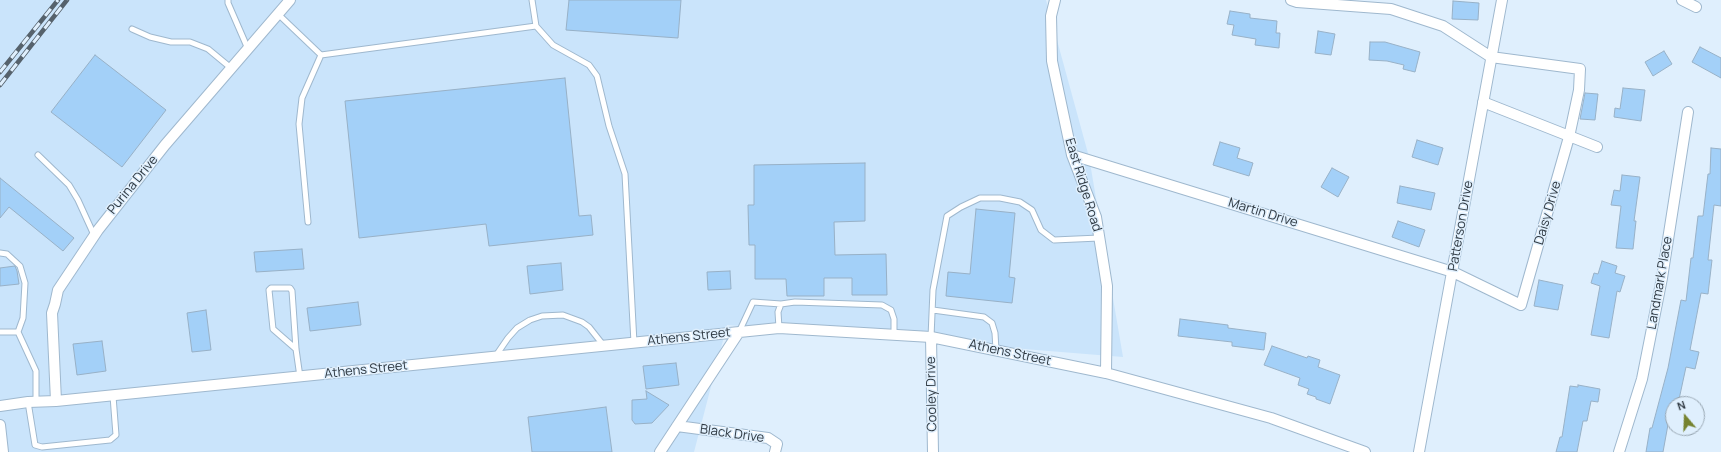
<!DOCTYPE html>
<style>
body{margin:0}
#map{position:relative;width:1721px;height:452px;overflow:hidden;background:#dfeffd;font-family:Manrope,sans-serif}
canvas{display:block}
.north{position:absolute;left:1665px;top:396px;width:40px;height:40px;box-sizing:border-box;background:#dfeffd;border:1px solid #98a6b2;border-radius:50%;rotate:341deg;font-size:11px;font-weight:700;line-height:16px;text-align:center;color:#2e3841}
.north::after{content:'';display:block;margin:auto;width:14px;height:18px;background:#768330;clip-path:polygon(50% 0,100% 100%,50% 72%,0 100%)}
</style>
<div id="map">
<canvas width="1721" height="452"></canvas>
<div class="north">N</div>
</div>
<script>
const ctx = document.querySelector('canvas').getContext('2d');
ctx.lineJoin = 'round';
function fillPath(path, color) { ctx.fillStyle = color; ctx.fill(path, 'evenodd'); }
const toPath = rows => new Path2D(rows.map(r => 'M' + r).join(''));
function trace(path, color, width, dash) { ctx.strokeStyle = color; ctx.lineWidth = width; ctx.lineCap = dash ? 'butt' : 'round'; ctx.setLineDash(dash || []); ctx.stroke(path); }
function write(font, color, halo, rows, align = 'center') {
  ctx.font = font + ' Manrope,sans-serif'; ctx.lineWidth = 3; ctx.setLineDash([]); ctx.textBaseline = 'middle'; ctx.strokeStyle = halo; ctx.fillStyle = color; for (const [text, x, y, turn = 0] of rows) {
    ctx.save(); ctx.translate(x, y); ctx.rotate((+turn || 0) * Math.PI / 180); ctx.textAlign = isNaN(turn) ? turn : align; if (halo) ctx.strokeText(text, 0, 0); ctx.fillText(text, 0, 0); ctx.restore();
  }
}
fillPath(toPath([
 [0,0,1046,0,1089,157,1123,357,727,325,694,452,0,452]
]), '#cae4fb');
const building = toPath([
 [569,0,681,0,678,38,566,30,569,0],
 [1453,1,1479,3,1478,20,1452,19,1453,1],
 [1230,11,1250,14,1250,18,1277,21,1276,33,1280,33,1279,48,1255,45,1256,39,1232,35,1234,25,1227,24,1230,11],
 [1318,31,1335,34,1331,55,1315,53,1318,31],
 [1370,42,1385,42,1420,52,1415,72,1403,69,1404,65,1387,61,1369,60,1370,42],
 [1700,47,1721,58,1721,78,1692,62,1700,47],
 [1664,51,1672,64,1653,76,1645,62,1664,51],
 [95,55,166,110,122,167,51,112,95,55],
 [565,78,579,216,591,215,593,235,489,246,486,224,359,238,345,101,565,78],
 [1623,88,1645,90,1641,121,1614,117,1615,108,1620,109,1623,88],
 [1585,93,1598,94,1595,120,1580,119,1585,93],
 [1417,140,1443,148,1438,165,1412,157,1417,140],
 [1220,142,1240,148,1237,158,1253,163,1249,176,1213,165,1220,142],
 [1711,148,1721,149,1721,206,1714,205,1708,260,1712,260,1708,294,1701,293,1690,350,1699,352,1695,369,1686,367,1678,404,1673,404,1673,420,1669,419,1663,452,1646,452,1650,428,1652,428,1668,368,1681,300,1686,301,1691,258,1693,258,1698,216,1703,216,1708,174,1710,174,1711,148],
 [865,163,865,221,834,222,835,255,886,254,887,295,852,295,852,278,824,278,824,296,787,296,786,279,755,279,755,245,749,245,748,205,754,205,754,165,865,163],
 [1332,168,1349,177,1338,197,1321,187,1332,168],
 [1622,175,1640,177,1634,221,1636,221,1633,249,1616,248,1621,206,1611,205,1614,190,1620,191,1622,175],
 [0,178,74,238,63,251,9,207,0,218,0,178],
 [1400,186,1435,193,1431,210,1397,203,1400,186],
 [976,209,1015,213,1009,277,1015,278,1012,303,946,296,948,272,970,274,976,209],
 [1398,221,1425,230,1419,247,1392,237,1398,221],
 [302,249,304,269,256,272,254,252,302,249],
 [1602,261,1617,266,1615,273,1625,276,1620,292,1617,291,1609,338,1591,335,1600,286,1591,283,1594,273,1598,274,1602,261],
 [561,263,563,290,530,294,527,266,561,263],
 [15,266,17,271,19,284,0,286,0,268,15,266],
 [730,271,731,289,708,290,707,272,730,271],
 [1539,280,1563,285,1558,310,1534,306,1539,280],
 [358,302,361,325,310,331,307,308,358,302],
 [206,310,211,350,192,352,187,313,206,310],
 [1180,319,1228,325,1228,328,1266,333,1264,350,1232,346,1232,342,1178,336,1180,319],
 [102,341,106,371,77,375,73,344,102,341],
 [1272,346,1307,358,1308,356,1320,360,1318,367,1340,375,1330,404,1316,399,1316,397,1307,394,1309,389,1298,385,1300,378,1264,365,1272,346],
 [676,363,679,385,646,389,643,366,676,363],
 [1578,385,1600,389,1598,402,1591,401,1587,421,1583,421,1577,452,1556,452,1560,437,1562,437,1570,386,1578,387,1578,385],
 [646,391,669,405,652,423,635,424,632,420,632,400,647,399,646,391],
 [606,407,612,452,532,452,528,417,606,407]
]);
fillPath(building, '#a3d0f8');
trace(building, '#98b1c7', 1);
const service = toPath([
 [228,0,228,3,248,49],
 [532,0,536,26,553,45,589,65,597,76,609,126,625,174,634,343],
 [278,14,321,55,536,26],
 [132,29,150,37,171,42,190,42,208,49,231,68],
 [38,155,69,185,78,200,94,235],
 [308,222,299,124,302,98,321,55],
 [0,253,7,254,20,266,25,283,23,318,18,332,36,371,36,402],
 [933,310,984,317,992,323,995,333,996,350],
 [779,328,778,312,781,304,795,302,882,305,891,310,894,319,894,335],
 [0,332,18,332],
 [739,332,753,302,781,304],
 [931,337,933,290,947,216,961,207,980,198,1000,198,1020,202,1032,210,1041,230,1054,240,1099,238],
 [296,349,273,329,269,290,271,288,290,288,292,291,296,349,300,377],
 [495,357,508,338,517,328,530,320,542,316,563,315,582,322,589,327,604,346],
 [28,402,35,445,42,447,110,440,116,435,113,396]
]);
const minor = toPath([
 [1055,0,1051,16,1052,61,1072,155,1096,217,1107,286,1106,373],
 [1682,0,1696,7],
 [1483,102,1597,147],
 [1072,155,1453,272,1521,305,1569,137,1579,90,1580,69,1491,57,1443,26,1391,9,1297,2,1291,0],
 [931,337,933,452],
 [56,401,52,313,55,304,58,290,98,230,165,145,290,0],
 [0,406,28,402,56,401,779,328,931,337,1106,373,1271,418,1365,452],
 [0,425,3,452],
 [677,426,768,438,777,444,775,452],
 [660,452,739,332],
 [1419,452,1502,0],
 [1619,452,1642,379,1662,278,1688,112]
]);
trace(service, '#9fb8ce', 7);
trace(minor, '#9fb8ce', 12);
trace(service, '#fff', 5);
trace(minor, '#fff', 10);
const rail = toPath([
 [0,72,58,0],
 [0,85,67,0]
]);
trace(rail, '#56626c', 4.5);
trace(rail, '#dfeffd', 3, [9]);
write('13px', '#2e3841', '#dfeffd', [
 ["Purina Drive",133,185,-51],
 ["East Ridge Road",1083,185,73],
 ["Martin Drive",1263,213,17],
 ["Daisy Drive",1548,213,-74],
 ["Patterson Drive",1461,226,-80],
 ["Landmark Place",1660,283,-80],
 ["Athens Street",689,337,-6],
 ["Athens Street",1010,353,12],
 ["Athens Street",366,370,-6],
 ["Cooley Drive",932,394,-91],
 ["Black Drive",732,434,8]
]);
</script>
